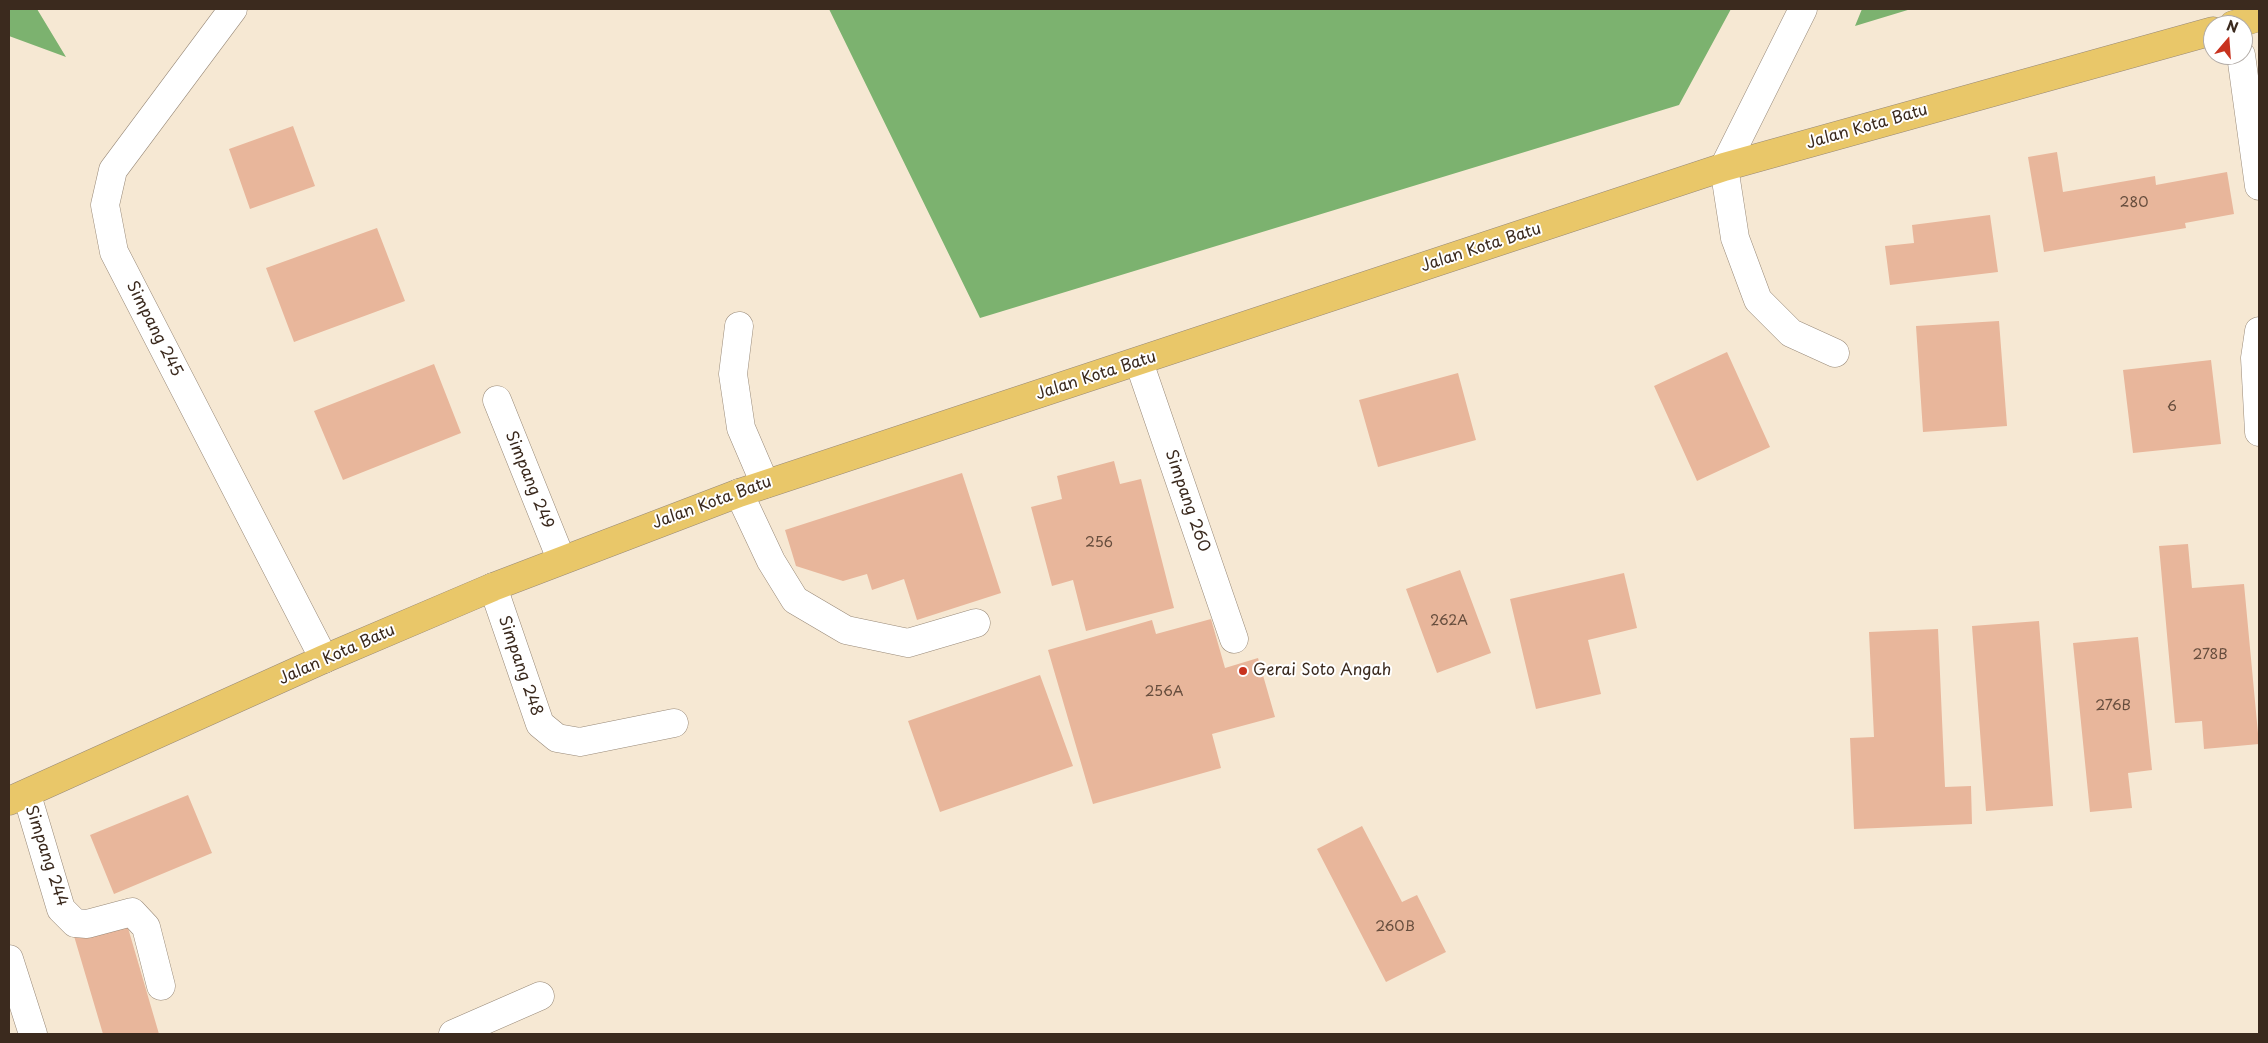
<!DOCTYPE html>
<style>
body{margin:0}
#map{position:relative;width:2268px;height:1043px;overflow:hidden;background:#f6e8d3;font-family:"Playpen Sans",sans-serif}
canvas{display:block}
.frame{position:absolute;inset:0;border:10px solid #3b2a1e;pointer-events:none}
.north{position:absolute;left:2203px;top:15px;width:50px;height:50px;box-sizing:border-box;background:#fff;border:1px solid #b1aaa5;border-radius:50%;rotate:18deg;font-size:14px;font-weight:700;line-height:20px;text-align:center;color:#3b2a1e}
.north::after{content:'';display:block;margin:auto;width:18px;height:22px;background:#c8321e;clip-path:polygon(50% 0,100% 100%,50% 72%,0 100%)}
</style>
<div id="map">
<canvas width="2268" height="1043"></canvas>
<div class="frame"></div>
<div class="north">N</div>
</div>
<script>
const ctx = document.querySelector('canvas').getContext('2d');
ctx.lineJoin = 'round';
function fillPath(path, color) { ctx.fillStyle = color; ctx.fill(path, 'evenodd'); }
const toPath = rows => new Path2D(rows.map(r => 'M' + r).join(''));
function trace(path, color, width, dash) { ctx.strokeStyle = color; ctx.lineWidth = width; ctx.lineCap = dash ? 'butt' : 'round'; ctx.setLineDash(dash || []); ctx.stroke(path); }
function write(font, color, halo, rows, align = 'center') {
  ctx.font = font + ' "Playpen Sans",sans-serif'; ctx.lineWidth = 4; ctx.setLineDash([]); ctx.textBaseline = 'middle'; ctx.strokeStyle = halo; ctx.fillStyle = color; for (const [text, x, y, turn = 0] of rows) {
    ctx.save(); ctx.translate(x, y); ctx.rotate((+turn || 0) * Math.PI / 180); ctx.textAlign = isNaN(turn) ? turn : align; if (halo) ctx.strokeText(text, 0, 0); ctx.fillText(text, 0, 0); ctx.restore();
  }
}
fillPath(toPath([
 [9,9,37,9,66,57,9,36],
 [829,9,1731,9,1679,105,980,318],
 [1862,9,1911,9,1855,26]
]), '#7cb26f');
fillPath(toPath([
 [293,126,315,186,250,209,229,149],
 [2057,152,2063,192,2155,176,2156,185,2227,172,2234,214,2185,223,2186,228,2044,252,2028,157],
 [1990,215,1998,272,1890,285,1885,246,1914,243,1912,225],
 [377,228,405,301,294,342,266,268],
 [1999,321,2007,426,1923,432,1916,326],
 [1727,352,1770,447,1697,481,1654,386],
 [2211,360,2221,444,2133,453,2123,370],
 [434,364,461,433,343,480,314,411],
 [1458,373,1476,440,1378,467,1359,400],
 [1114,461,1120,484,1141,479,1174,608,1086,631,1073,580,1052,586,1031,507,1062,499,1057,476],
 [962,473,1001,593,917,620,904,579,872,590,867,574,843,581,796,566,785,530],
 [2188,544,2192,588,2244,584,2259,744,2204,749,2202,721,2175,723,2159,546],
 [1460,570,1491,653,1437,673,1406,589],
 [1624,573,1637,628,1588,640,1601,694,1536,709,1510,599],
 [1211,619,1225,668,1258,658,1275,717,1212,734,1221,768,1093,804,1048,650,1152,620,1156,634],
 [2039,621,2053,806,1986,811,1972,626],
 [1938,629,1945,787,1971,786,1972,824,1854,829,1850,738,1874,737,1869,632],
 [2138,637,2152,770,2128,773,2132,808,2090,812,2073,643],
 [1040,675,1073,766,940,812,908,721],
 [188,795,212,853,114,894,90,835],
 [1362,826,1402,902,1417,895,1446,952,1386,982,1317,849],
 [126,921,159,1034,103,1034,74,936]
]), '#e8b69b');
const minor = toPath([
 [233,9,113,170,105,205,114,252,324,659],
 [1803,9,1724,167,1735,238,1758,300,1791,333,1835,353],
 [2241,55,2259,186],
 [739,326,733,374,741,428,765,484],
 [2259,331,2255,358,2259,432],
 [1139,362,1234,639],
 [497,400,561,559],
 [739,493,771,561,795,600,846,630,908,643,976,623],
 [493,587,540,724,557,738,580,742,674,723],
 [27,795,61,909,75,923,87,924,132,912,146,927,161,986],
 [9,959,33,1034],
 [453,1034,540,996]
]);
const major = toPath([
 [2233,25,2259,17],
 [9,801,324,659,493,587,739,493,1724,167,2213,31]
]);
trace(minor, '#988978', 29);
trace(major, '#988978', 29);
trace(minor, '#fff', 28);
trace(major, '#e9c769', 28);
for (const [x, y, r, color] of [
 [1243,671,5,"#c8321e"]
]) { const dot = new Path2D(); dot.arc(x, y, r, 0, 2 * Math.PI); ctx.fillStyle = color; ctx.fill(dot); trace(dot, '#fff', 2); }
write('14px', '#664d3d', null, [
 ["280",2134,203],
 ["6",2172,407],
 ["256",1099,543],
 ["262A",1449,621],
 ["278B",2210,655],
 ["256A",1164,692],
 ["276B",2113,706],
 ["260B",1395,927]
]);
write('16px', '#3b2a1e', '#fff', [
 ["Jalan Kota Batu",1867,127,-16],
 ["Jalan Kota Batu",1481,248,-18],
 ["Simpang 245",154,329,63],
 ["Jalan Kota Batu",1096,376,-18],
 ["Simpang 249",529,480,68],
 ["Simpang 260",1187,501,71],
 ["Jalan Kota Batu",712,503,-20],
 ["Jalan Kota Batu",337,655,-24],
 ["Simpang 248",520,666,71],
 ["Simpang 244",46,856,72]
]);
write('16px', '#3b2a1e', '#fff', [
 ["Gerai Soto Angah",1253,671]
], 'left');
</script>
